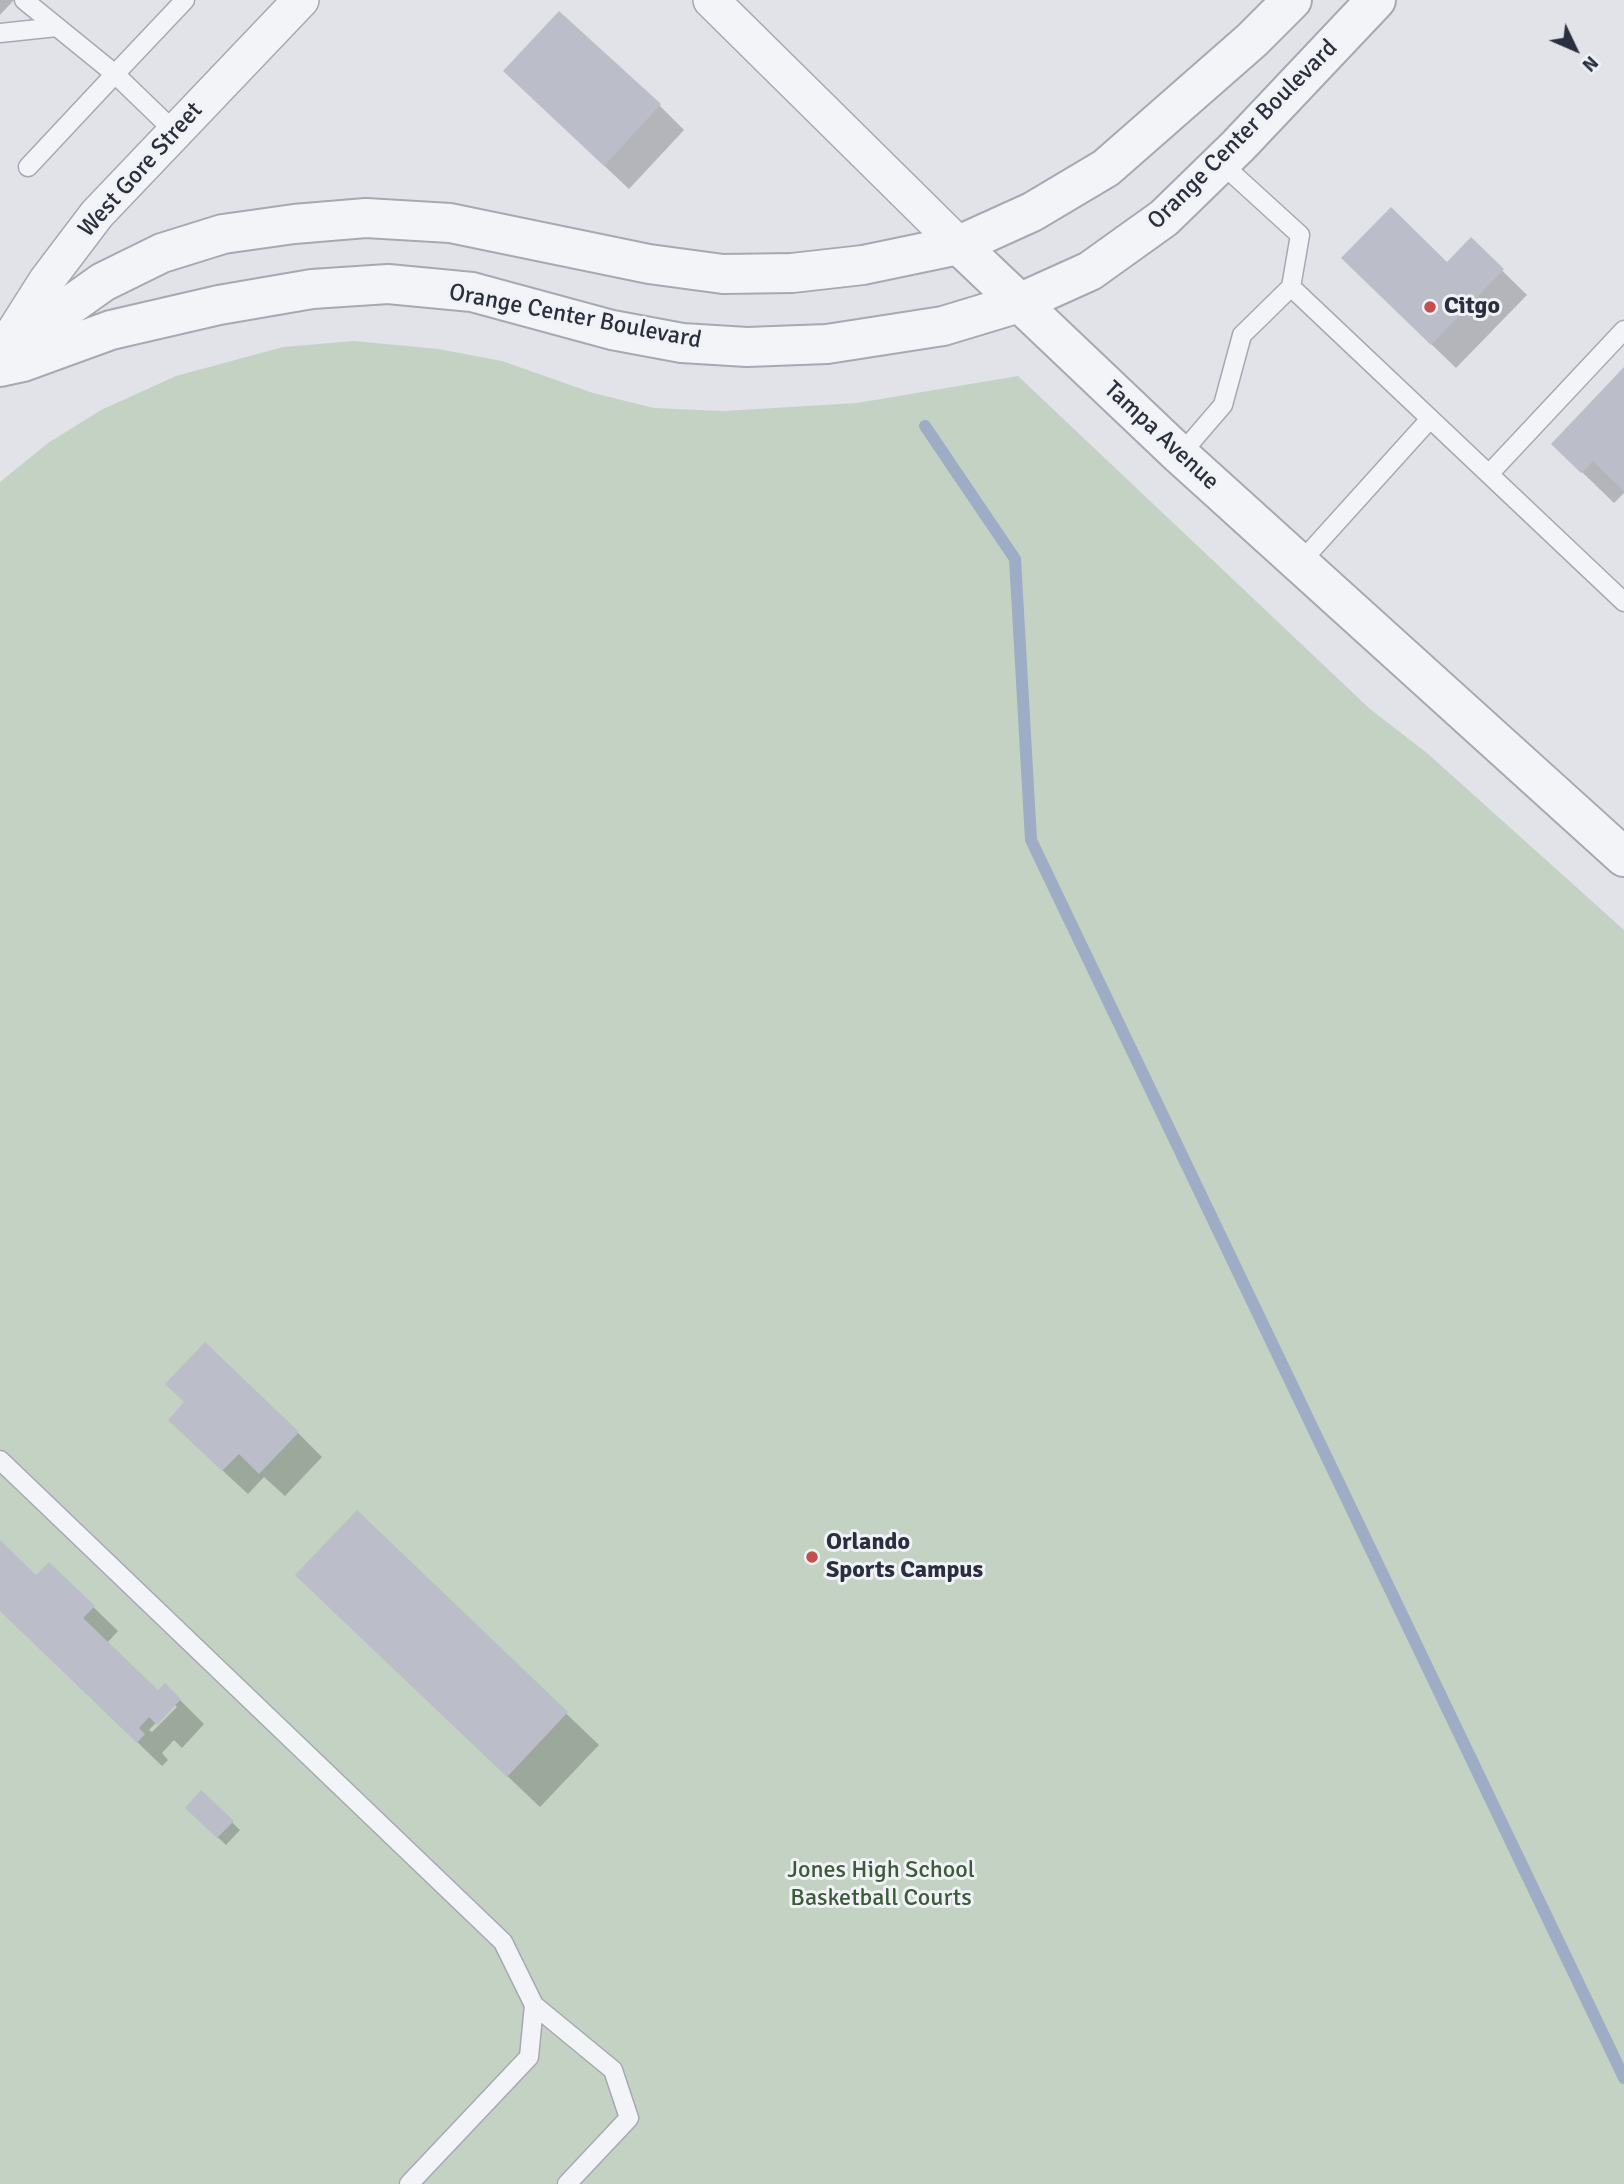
<!DOCTYPE html>
<style>
body{margin:0}
#map{position:relative;width:1624px;height:2184px;overflow:hidden;background:#e1e3e9;font-family:Signika,sans-serif}
canvas{display:block}
.north{position:absolute;left:1540px;top:14px;width:70px;height:70px;-webkit-text-stroke:5px #f0f2f6;paint-order:stroke;rotate:134deg;font-size:19px;font-weight:700;line-height:28px;text-align:center;color:#2a2f3f}
.north::after{content:'';display:block;margin:auto;width:24px;height:32px;background:#2a2f3f;clip-path:polygon(50% 0,100% 100%,50% 72%,0 100%)}
</style>
<div id="map">
<canvas width="1624" height="2184"></canvas>
<div class="north">N</div>
</div>
<script>
const ctx = document.querySelector('canvas').getContext('2d');
ctx.lineJoin = 'round';
function fillPath(path, color) { ctx.fillStyle = color; ctx.fill(path, 'evenodd'); }
const toPath = rows => new Path2D(rows.map(r => 'M' + r).join(''));
function trace(path, color, width, dash) { ctx.strokeStyle = color; ctx.lineWidth = width; ctx.lineCap = dash ? 'butt' : 'round'; ctx.setLineDash(dash || []); ctx.stroke(path); }
function write(font, color, halo, rows, align = 'center') {
  ctx.font = font + ' Signika,sans-serif'; ctx.lineWidth = 6; ctx.setLineDash([]); ctx.textBaseline = 'middle'; ctx.strokeStyle = halo; ctx.fillStyle = color; for (const [text, x, y, turn = 0] of rows) {
    ctx.save(); ctx.translate(x, y); ctx.rotate((+turn || 0) * Math.PI / 180); ctx.textAlign = isNaN(turn) ? turn : align; if (halo) ctx.strokeText(text, 0, 0); ctx.fillText(text, 0, 0); ctx.restore();
  }
}
fillPath(toPath([
 [354,341,438,349,502,361,593,393,654,408,724,411,857,403,1018,376,1370,709,1427,753,1624,930,1624,2184,0,2184,0,482,48,443,101,410,176,376,283,347]
]), '#c4d2c3');
fillPath(toPath([
 [0,0,14,0,0,15],
 [529,95,659,105,684,130,629,189],
 [1471,240,1527,295,1456,368,1368,283,1447,264],
 [1624,370,1624,493,1614,503,1553,444],
 [186,1402,298,1433,322,1457,285,1496,264,1477,248,1494,194,1444],
 [357,1513,599,1745,540,1807,329,1607],
 [0,1543,36,1578,49,1564,118,1631,107,1643,158,1692,165,1685,204,1724,182,1748,174,1740,162,1753,168,1760,162,1766,0,1609],
 [174,1704,177,1707,152,1732,149,1730],
 [202,1793,240,1830,226,1845,187,1808]
]), '#0003');
trace(toPath([
 [925,426,1015,559,1031,840,1624,2078]
]), '#9eacc6', 12);
fillPath(toPath([
 [559,11,661,104,604,166,503,71],
 [1391,207,1447,262,1471,237,1504,269,1431,345,1341,258],
 [1624,367,1624,491,1593,461,1581,473,1551,444],
 [205,1342,299,1432,259,1474,239,1454,222,1471,168,1420,184,1402,165,1384],
 [357,1510,568,1712,507,1777,295,1575],
 [0,1540,36,1575,49,1562,95,1606,83,1618,158,1690,165,1683,181,1699,157,1725,149,1717,139,1728,145,1734,137,1743,0,1611],
 [201,1790,234,1821,217,1838,185,1808]
]), '#bbbec8');
const service = toPath([
 [24,0,115,74,28,167],
 [0,33,57,27],
 [174,131,115,74,185,0],
 [1221,163,1300,235,1291,287,1624,602],
 [1180,455,1223,405,1242,335,1291,287],
 [1489,474,1624,330],
 [1299,564,1430,419],
 [0,1460,503,1942,534,2005,529,2057,409,2184],
 [534,2005,613,2070,629,2118,567,2184]
]);
const minor = toPath([
 [711,0,959,245],
 [0,354,47,280,97,214,301,0]
]);
const tertiary = toPath([
 [959,245,1180,455,1624,857],
 [0,361,34,331,103,282,162,253,223,234,294,224,366,218,450,223,649,264,723,274,792,273,863,265,959,245,1032,212,1106,168,1252,40,1292,0],
 [0,367,23,362,111,330,219,305,312,289,388,284,472,292,612,330,682,343,747,347,827,344,943,326,1019,303,1090,271,1164,218,1238,146,1376,0]
]);
trace(service, '#a6a9b3', 21);
trace(minor, '#a6a9b3', 38);
trace(tertiary, '#a6a9b3', 42);
trace(service, '#f3f4f7', 18);
trace(minor, '#f3f4f7', 35);
trace(tertiary, '#f3f4f7', 38);
for (const [x, y, r, color] of [
 [1430,307,7,"#c54f4f"],
 [812,1557,7,"#c54f4f"]
]) { const dot = new Path2D(); dot.arc(x, y, r, 0, 2 * Math.PI); ctx.fillStyle = color; ctx.fill(dot); trace(dot, '#f0f2f6', 2.5); }
write('24px', '#2a2f3f', '#f0f2f6', [
 ["Orange Center Boulevard",1243,135,-45],
 ["West Gore Street",141,170,-48],
 ["Orange Center Boulevard",575,317,11],
 ["Tampa Avenue",1161,436,43]
]);
write('bold 24px', '#2a2f3f', '#f0f2f6', [
 ["Citgo",1444,307],
 ["Orlando",826,1543],
 ["Sports Campus",826,1571]
], 'left');
write('24px', '#3a5a39', '#f0f2f6', [
 ["Jones High School",881,1871],
 ["Basketball Courts",881,1899]
]);
</script>
